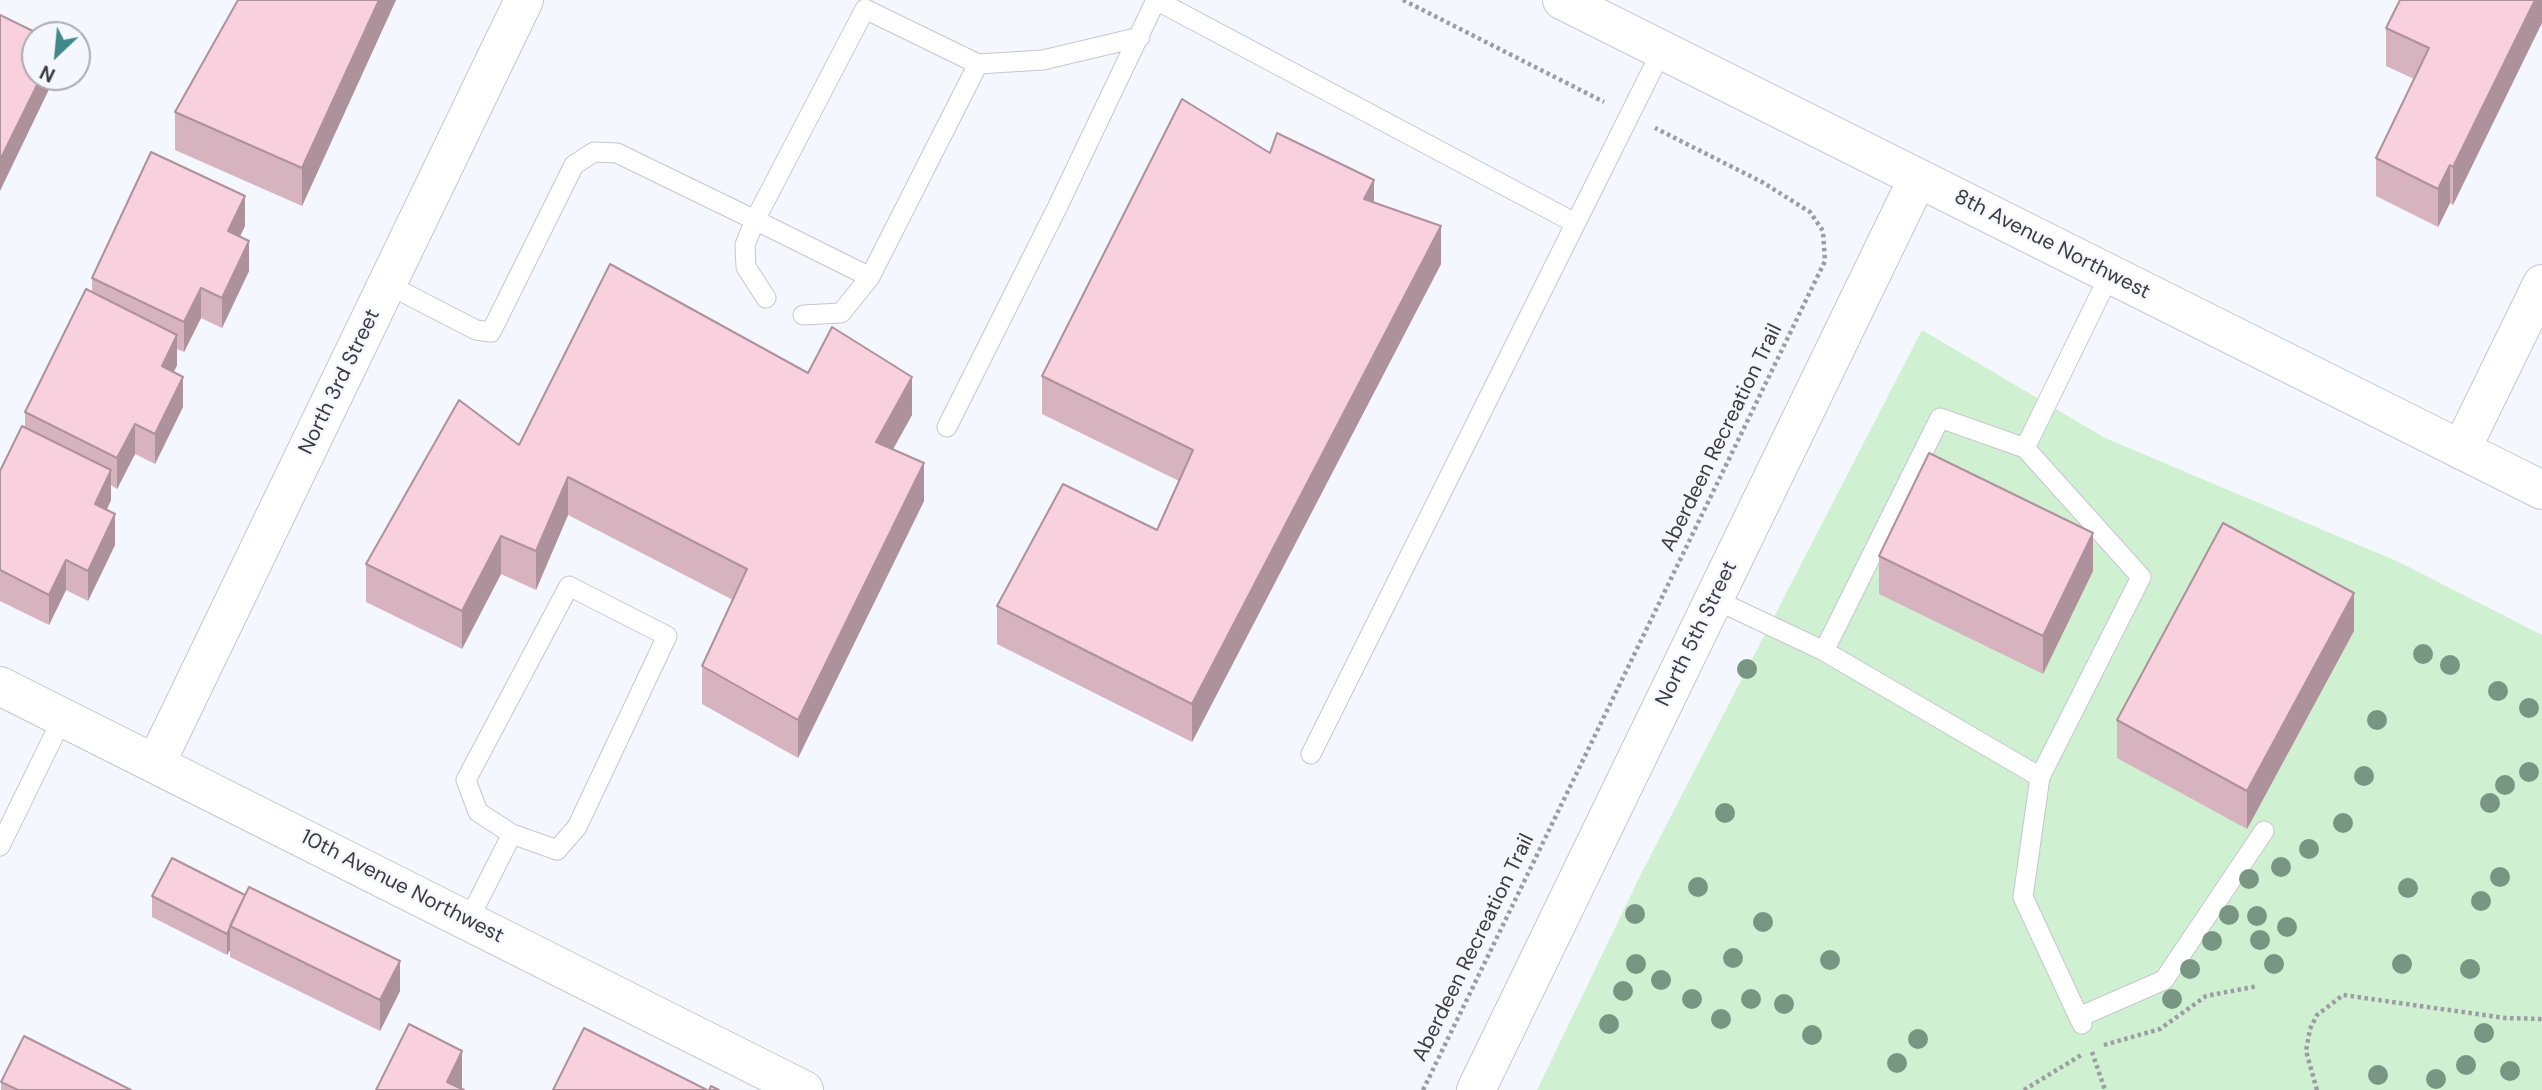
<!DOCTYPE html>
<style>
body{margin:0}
#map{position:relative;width:2542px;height:1090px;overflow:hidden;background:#f5f7fe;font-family:"DM Sans",sans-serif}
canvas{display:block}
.north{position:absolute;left:21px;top:21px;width:70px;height:70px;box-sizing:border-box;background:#f5f7fe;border:2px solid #abacb1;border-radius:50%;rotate:206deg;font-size:19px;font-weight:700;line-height:28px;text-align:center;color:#3b3c3e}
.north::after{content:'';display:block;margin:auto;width:24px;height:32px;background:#40888a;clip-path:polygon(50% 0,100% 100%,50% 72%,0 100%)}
</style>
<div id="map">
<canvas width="2542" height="1090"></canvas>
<div class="north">N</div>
</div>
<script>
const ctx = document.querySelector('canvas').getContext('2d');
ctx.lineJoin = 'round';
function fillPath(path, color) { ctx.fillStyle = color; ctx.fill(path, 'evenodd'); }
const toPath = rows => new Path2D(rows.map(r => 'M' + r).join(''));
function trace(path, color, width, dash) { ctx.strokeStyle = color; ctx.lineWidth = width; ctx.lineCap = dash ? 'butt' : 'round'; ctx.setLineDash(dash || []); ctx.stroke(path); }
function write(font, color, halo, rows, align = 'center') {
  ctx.font = font + ' "DM Sans",sans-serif'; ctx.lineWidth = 5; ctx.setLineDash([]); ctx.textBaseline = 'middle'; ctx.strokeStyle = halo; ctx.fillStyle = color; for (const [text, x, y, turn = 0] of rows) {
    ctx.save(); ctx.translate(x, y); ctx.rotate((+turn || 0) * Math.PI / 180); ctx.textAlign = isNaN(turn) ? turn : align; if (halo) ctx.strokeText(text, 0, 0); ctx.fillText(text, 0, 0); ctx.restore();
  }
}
fillPath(toPath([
 [1922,330,2105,438,2399,562,2542,635,2542,1090,1537,1090,1640,876]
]), '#cff1d2');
const lane = toPath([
 [1156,0,1575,223],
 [978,64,870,277,755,220,865,9,978,64,1043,60,1140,37],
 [387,284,476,330,491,332,574,165,594,152,617,153,755,220,745,245,746,267,766,298],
 [803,315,841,313,870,277],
 [947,427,1057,208,1155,2],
 [2025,448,2110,274],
 [1714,599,1824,651,2040,777,2141,577,2025,448,1940,418,1824,651],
 [1311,754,1662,50],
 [2040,777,2023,897,2082,1024],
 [0,846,63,717],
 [468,921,512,834,557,850,577,827,667,636,569,586,466,780,478,812,512,834],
 [2079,1017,2164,980,2264,831]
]);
const street = toPath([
 [2461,450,2542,284],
 [0,686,804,1090],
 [156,763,524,0]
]);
const secondary = toPath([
 [1562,0,2542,490],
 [1476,1090,1918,178]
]);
trace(lane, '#c5c7ce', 21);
trace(street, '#c5c7ce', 40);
trace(secondary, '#c5c7ce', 40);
trace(toPath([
 [1403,0,1604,102],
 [2104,1045,2160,1029,2206,996,2258,986],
 [2092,1052,2105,1090],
 [1423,1090,1825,261,1823,231,1810,212,1762,182,1655,128],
 [2024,1090,2083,1054],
 [2317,1090,2306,1051,2310,1029,2317,1015,2343,995,2505,1018,2542,1019]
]), '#9c9da2', 4.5, [3.5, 3.5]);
trace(lane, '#fff', 19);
trace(street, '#fff', 38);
trace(secondary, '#fff', 38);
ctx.fillStyle = '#799683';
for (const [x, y] of [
 [2423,654],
 [2450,665],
 [1747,669],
 [2498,691],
 [2529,708],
 [2377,720],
 [2529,772],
 [2364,776],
 [2505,785],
 [2490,803],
 [1725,813],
 [2343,823],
 [2309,849],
 [2281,867],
 [2500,877],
 [2249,879],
 [1698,887],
 [2408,888],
 [2481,901],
 [1635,914],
 [2229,915],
 [2257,916],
 [1763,922],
 [2287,927],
 [2260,940],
 [2212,941],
 [1733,958],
 [1830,960],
 [1636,964],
 [2274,964],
 [2402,964],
 [2190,969],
 [2470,969],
 [1661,980],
 [1623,991],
 [1692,999],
 [1751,999],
 [2172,999],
 [1784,1004],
 [1721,1019],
 [1609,1024],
 [2484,1033],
 [1812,1035],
 [1918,1039],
 [1897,1063],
 [2466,1065],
 [2510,1071],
 [2378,1075],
 [2436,1079]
]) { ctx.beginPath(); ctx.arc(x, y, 10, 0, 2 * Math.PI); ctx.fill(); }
fillPath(toPath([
 [396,0,302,206,175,150,175,112],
 [2542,0,2453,205,2450,203,2438,227,2376,196,2376,158,2414,79,2386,66,2386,28],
 [1270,153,1374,202,1441,264,1192,742,997,644,997,606,1157,530,1179,481,1042,414,1042,376],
 [245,226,240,236,249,271,222,328,201,318,184,352,177,349,177,365,174,372,183,407,155,464,135,454,117,489,111,485,111,500,107,510,115,545,88,601,66,590,49,625,0,601,0,471,25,427,25,412,92,291,92,278],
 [808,373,912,415,893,449,924,501,798,758,702,704,702,666,733,600,568,515,536,590,501,574,462,649,366,602,366,564,519,445],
 [1879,556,2093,571,2043,674,1879,594],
 [2354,631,2247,829,2117,758,2117,720],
 [152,896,400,991,380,1031,230,957,230,950,227,955,152,917],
 [1,1082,131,1090,1,1090]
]), '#d6b3be');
fillPath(toPath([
 [379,0,396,0,302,206,302,168],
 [2535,0,2542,0,2542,23,2453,205,2453,167],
 [41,77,55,77,0,191,0,160],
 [2450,165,2450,203,2438,227,2438,189],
 [1374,180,1374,218,1364,199],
 [245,196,245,226,228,261,228,231],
 [1441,226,1441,264,1192,742,1192,704],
 [249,241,249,271,222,328,222,298],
 [201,288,201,318,184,352,184,322],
 [177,335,177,365,162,396,162,366],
 [183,377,183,407,155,464,155,434],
 [912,377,912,415,876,480,876,442],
 [135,424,135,454,117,489,117,458],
 [924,463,924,501,798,758,798,720],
 [111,470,111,500,95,534,95,504],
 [568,477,568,515,536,590,536,551],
 [115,514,115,545,88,601,88,571],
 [2093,533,2093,571,2043,674,2043,636],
 [501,536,501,574,462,649,462,611],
 [66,560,66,590,49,625,49,595],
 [2354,593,2354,631,2247,829,2247,791],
 [230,929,230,950,227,955,227,934],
 [400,961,400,991,380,1031,380,1000],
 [462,1051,462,1090,447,1082]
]), '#ae929b');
const building = toPath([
 [238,0,379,0,302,168,175,112,238,0],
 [2400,0,2535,0,2453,167,2450,165,2438,189,2376,158,2429,48,2386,28,2400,0],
 [0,15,41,35,35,35,35,77,41,77,0,160,0,15],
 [1182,99,1270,153,1277,133,1374,180,1364,199,1441,226,1192,704,997,606,1063,484,1157,530,1193,450,1042,376,1182,99],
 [151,152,245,196,228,231,249,241,222,298,201,288,184,322,92,278,151,152],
 [610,264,808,373,832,327,912,377,876,442,924,463,798,720,702,666,747,569,568,477,536,551,501,536,462,611,366,564,459,400,519,445,610,264],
 [86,289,177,335,162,366,183,377,155,434,135,424,117,458,25,412,86,289],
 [22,426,111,470,95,504,115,514,88,571,66,560,49,595,0,570,0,471,22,426],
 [1929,453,2093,533,2043,636,1879,556,1929,453],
 [2223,523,2354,593,2247,791,2117,720,2223,523],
 [172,858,245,895,227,934,152,896,172,858],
 [249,887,400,961,380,1000,230,926,249,887],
 [409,1024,462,1051,447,1082,464,1090,376,1090,409,1024],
 [584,1028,707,1090,553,1090,584,1028],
 [24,1036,131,1090,18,1090,1,1082,24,1036],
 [711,1086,719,1090,709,1090,711,1086]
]);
fillPath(building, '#f9d0dd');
trace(building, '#ae929b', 2);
write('21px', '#3b3c3e', '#f5f7fe', [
 ["8th Avenue Northwest",2052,245,27],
 ["North 3rd Street",340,382,-64],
 ["Aberdeen Recreation Trail",1722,438,-64],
 ["North 5th Street",1697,634,-64],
 ["10th Avenue Northwest",402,887,27],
 ["Aberdeen Recreation Trail",1474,948,-64]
]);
</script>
